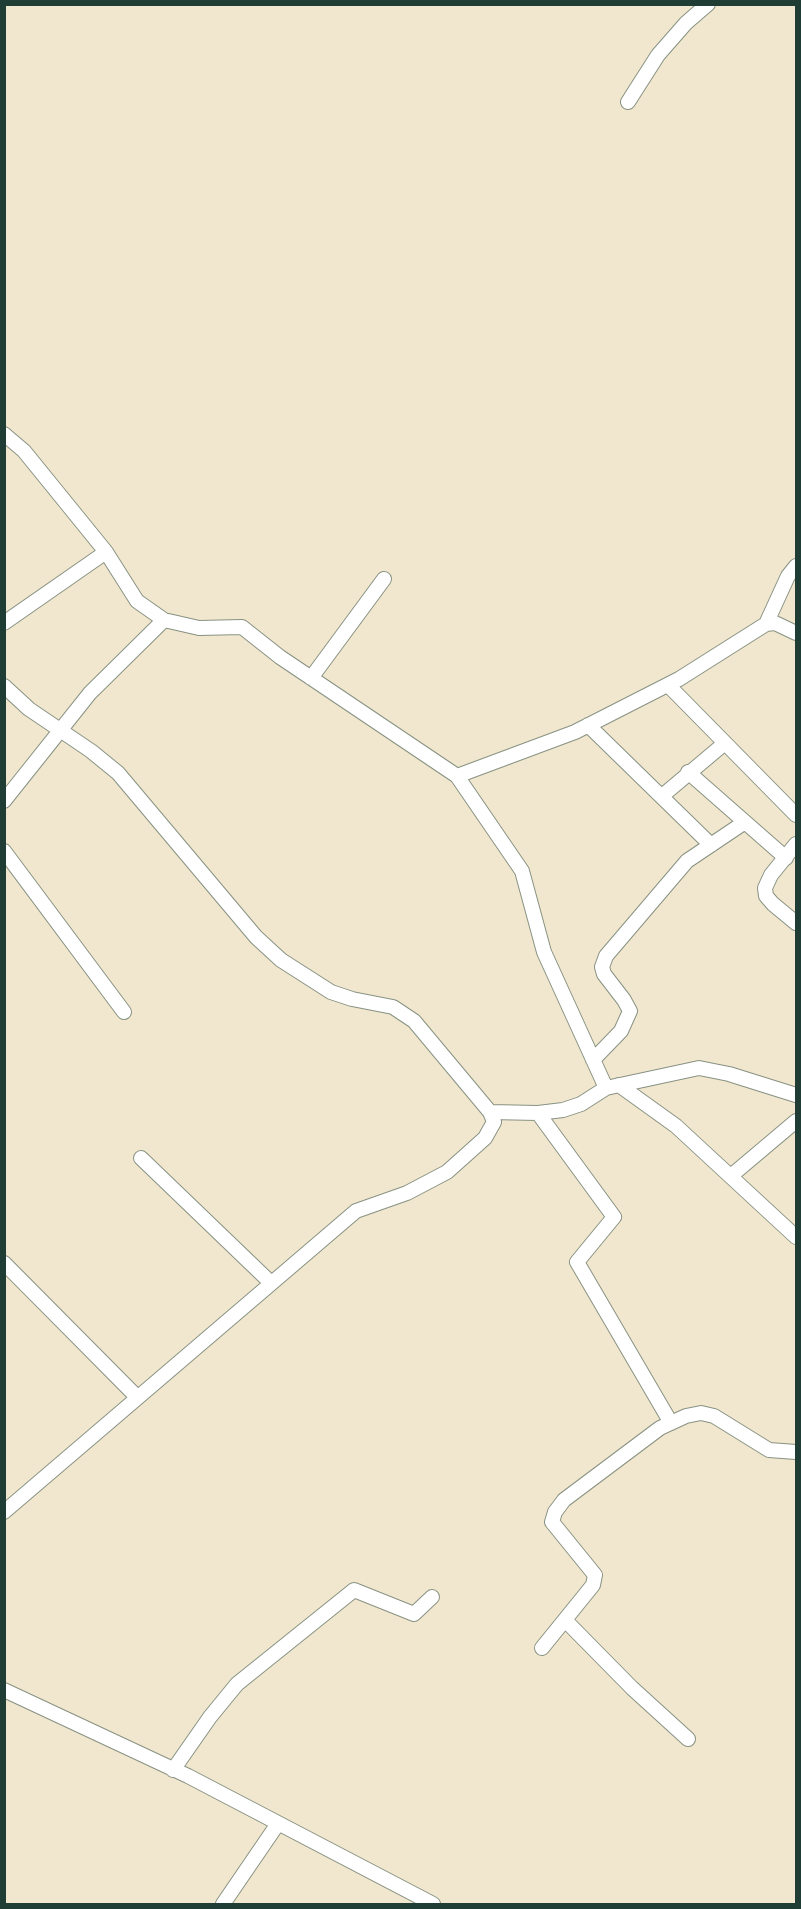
<!DOCTYPE html>
<style>
body{margin:0}
#map{position:relative;width:801px;height:1909px;overflow:hidden;background:#f1e7cf;font-family:"Gentium Book Plus",serif}
canvas{display:block}
.frame{position:absolute;inset:0;border:6px solid #1f3d34;pointer-events:none}
</style>
<div id="map">
<canvas width="801" height="1909"></canvas>
<div class="frame"></div>
</div>
<script>
const ctx = document.querySelector('canvas').getContext('2d');
ctx.lineJoin = 'round';
const toPath = rows => new Path2D(rows.map(r => 'M' + r).join(''));
function trace(path, color, width, dash) { ctx.strokeStyle = color; ctx.lineWidth = width; ctx.lineCap = dash ? 'butt' : 'round'; ctx.setLineDash(dash || []); ctx.stroke(path); }
const minor = toPath([
 [628,102,658,55,686,23,708,4],
 [4,434,24,451,106,552,137,601,164,620,199,628,242,627,280,657,457,776,522,871,544,952,606,1088,699,1068,729,1074,796,1095],
 [4,623,106,552],
 [766,624,788,576,796,566],
 [311,678,384,579],
 [668,685,796,815],
 [4,686,29,709,91,751,118,773,256,937,281,960,331,992,352,999,393,1007,414,1021,490,1112,494,1122,485,1138,447,1172,407,1193,356,1211,4,1512],
 [588,725,711,845],
 [688,772,786,858],
 [457,776,575,732,679,679,766,624,775,623,796,633],
 [662,796,725,743],
 [4,801,90,693,164,620],
 [796,844,771,875,765,888,766,896,773,904,796,923],
 [4,851,124,1012],
 [593,1060,621,1031,630,1011,624,1000,604,974,602,967,606,956,687,861,745,822],
 [619,1085,676,1126,796,1237],
 [490,1112,538,1113,563,1110,581,1104,606,1088],
 [538,1113,614,1217,577,1262,671,1423],
 [141,1158,270,1282],
 [732,1175,796,1121],
 [4,1263,137,1397],
 [565,1620,632,1688,688,1739],
 [542,1648,593,1585,595,1575,552,1522,555,1512,564,1500,660,1428,686,1416,701,1413,714,1416,769,1450,796,1452],
 [4,1690,188,1776,433,1904],
 [173,1770,210,1717,237,1684,354,1590,414,1614,432,1597],
 [223,1904,277,1825]
]);
trace(minor, '#889282', 16);
trace(minor, '#fff', 14);
</script>
